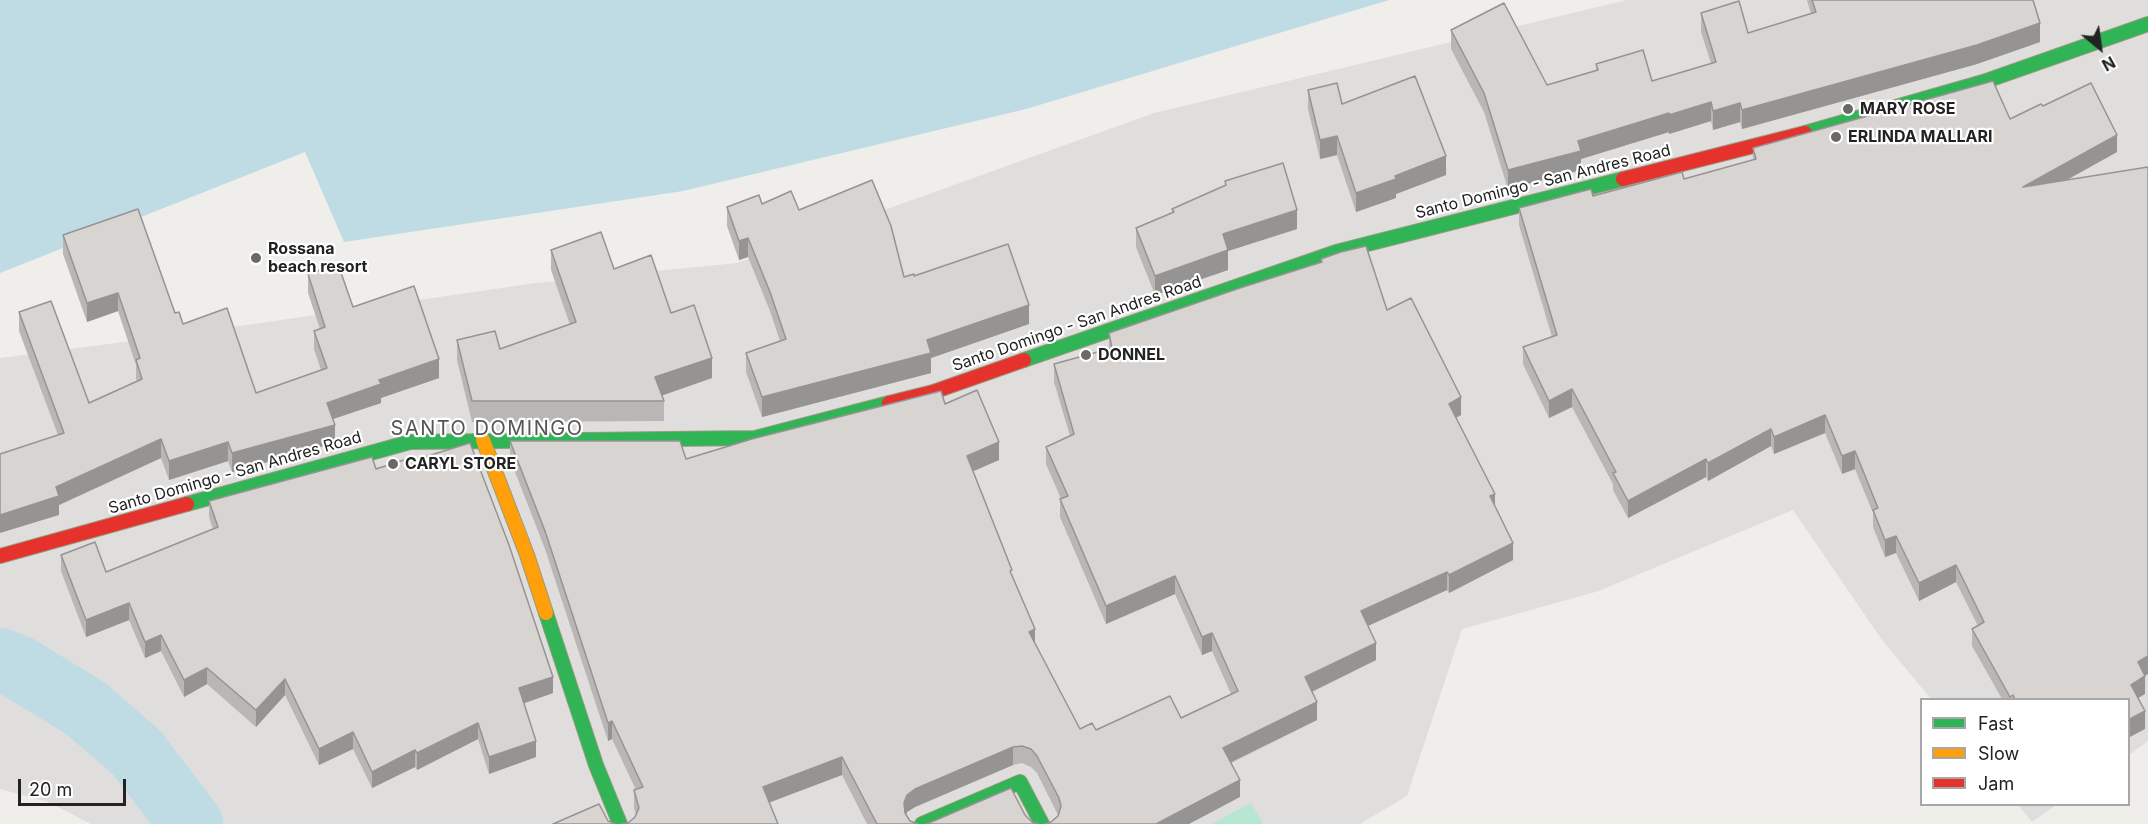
<!DOCTYPE html>
<style>
body{margin:0}
#map{position:relative;width:2148px;height:824px;overflow:hidden;background:#f0eeeb;font-family:Inter,sans-serif}
canvas{display:block}
.legend{position:absolute;left:1920px;top:698px;width:210px;height:108px;box-sizing:border-box;background:#fff;border:2px solid #a7a7a7;margin:0;padding:8px 10px;list-style:none;font-size:18px;color:#222}
.legend li{display:flex;align-items:center;gap:12px;height:30px}
.legend b{width:30px;border:2px solid #a7a7a7}
.north{position:absolute;left:2070px;top:18px;width:60px;height:60px;-webkit-text-stroke:4px #fff;paint-order:stroke;rotate:151deg;font-size:16px;font-weight:700;line-height:24px;text-align:center;color:#222}
.north::after{content:'';display:block;margin:auto;width:21px;height:27px;background:#222;clip-path:polygon(50% 0,100% 100%,50% 72%,0 100%)}
.scale{position:absolute;left:18px;top:779px;width:108px;height:27px;box-sizing:border-box;border:3px solid #222;border-top:0;padding-left:8px;font-size:18px;line-height:21px;white-space:nowrap;color:#222;-webkit-text-stroke:4px #fff;paint-order:stroke}
</style>
<div id="map">
<canvas width="2148" height="824"></canvas>
<ul class="legend">
<li><b style="height:8px;background:#30b455"></b>Fast</li>
<li><b style="height:8px;background:#ff9f0a"></b>Slow</li>
<li><b style="height:8px;background:#e5322d"></b>Jam</li>
</ul>
<div class="north">N</div>
<div class="scale">20 m</div>
</div>
<script>
const ctx = document.querySelector('canvas').getContext('2d');
ctx.lineJoin = 'round';
function fillPath(path, color) { ctx.fillStyle = color; ctx.fill(path, 'evenodd'); }
const toPath = rows => new Path2D(rows.map(r => 'M' + r).join(''));
function trace(path, color, width, dash) { ctx.strokeStyle = color; ctx.lineWidth = width; ctx.lineCap = dash ? 'butt' : 'round'; ctx.setLineDash(dash || []); ctx.stroke(path); }
function write(font, color, halo, rows, align = 'center') {
  ctx.font = font + ' Inter,sans-serif'; ctx.lineWidth = 4.5; ctx.setLineDash([]); ctx.textBaseline = 'middle'; ctx.strokeStyle = halo; ctx.fillStyle = color; for (const [text, x, y, turn = 0] of rows) {
    ctx.save(); ctx.translate(x, y); ctx.rotate((+turn || 0) * Math.PI / 180); ctx.textAlign = isNaN(turn) ? turn : align; if (halo) ctx.strokeText(text, 0, 0); ctx.fillText(text, 0, 0); ctx.restore();
  }
}
fillPath(toPath([
 [1627,0,2148,0,2148,741,2129,755,2128,700,1931,699,1882,640,1793,510,1599,591,1462,629,1407,796,1360,824,91,824,48,802,0,789,0,358,178,335,536,283,737,263,1154,113],
 [2018,805,2056,805,2032,822]
]), '#dfdedc');
fillPath(toPath([
 [1251,803,1263,824,1211,824]
]), '#b7e6d2');
fillPath(toPath([
 [0,0,1389,0,1026,109,683,191,344,242,305,152,0,273]
]), '#bfdbe3');
trace(toPath([
 [0,660,18,667,85,708,137,753,191,824]
]), '#bfdbe3', 64);
const fast = toPath([
 [1805,133,1983,82,2148,24],
 [1024,360,1336,252,1623,179],
 [187,504,410,442,755,438,889,403],
 [546,613,596,765,620,824],
 [922,824,1020,782,1042,824]
]);
const slow = toPath([
 [483,440,527,555,546,613]
]);
const jam = toPath([
 [1623,179,1805,133],
 [889,403,933,392,1024,360],
 [0,556,187,504]
]);
trace(fast, '#999a82', 16);
trace(slow, '#999a82', 16);
trace(jam, '#999a82', 16);
trace(fast, '#30b455', 14);
trace(slow, '#ff9f0a', 14);
trace(jam, '#e5322d', 14);
fillPath(toPath([
 [1807,0,2033,0,2040,42,1977,64,1742,129,1740,122,1713,130,1711,121,1669,134,1669,132,1581,159,1581,170,1508,189,1484,112,1451,49,1451,30,1547,85,1596,70,1596,64,1652,81,1711,63,1701,32,1701,13,1748,33,1811,14],
 [1308,90,1342,104,1446,175,1396,194,1396,198,1356,212,1337,155,1320,159,1308,109],
 [2043,106,2117,152,2067,180,2148,167,2148,674,2145,675,2145,694,2138,698,2145,729,2128,699,2002,699,1972,646,1972,629,1978,626,1956,582,1919,601,1896,553,1885,557,1873,527,1873,513,1855,469,1842,474,1825,433,1774,454,1771,446,1708,481,1706,477,1628,518,1613,490,1613,484,1572,407,1549,418,1523,364,1523,347,1552,337,1519,225,1519,208,1593,196,1684,179,1753,160,1753,148,2010,119],
 [1225,181,1297,229,1228,251,1228,270,1155,295,1136,247,1136,228,1172,213,1172,209,1225,186],
 [762,204,799,210,904,277,914,276,1029,324,931,358,931,373,762,417,746,372,746,353,780,341,770,311,748,257,739,260,727,226,727,207],
 [63,235,175,313,183,324,256,393,321,370,314,349,314,331,320,329,308,293,308,274,353,307,439,378,381,398,381,403,333,419,335,443,232,472,228,461,169,480,161,458,59,505,59,515,58,435,19,331,19,312,89,403,137,381,136,378,136,365,118,311,87,322,63,254],
 [551,250,614,269,671,313,712,378,662,395,664,401,664,421,472,422,457,360,457,340,500,349,570,325,551,270],
 [1321,259,1387,310,1461,415,1456,418,1495,506,1513,560,1449,593,1447,590,1368,626,1376,660,1312,692,1317,720,1231,763,1240,797,1051,822,1058,815,1037,773,1031,767,1022,763,1013,765,915,807,907,812,906,815,910,821,918,824,867,824,842,775,769,802,628,823,635,817,636,815,634,808,634,790,636,790,612,739,608,741,545,549,510,459,510,441,686,459,945,404,999,460,973,471,1012,576,1035,644,1080,729,1096,730,1181,718,1231,694,1212,651,1202,655,1175,594,1106,624,1060,517,1060,499,1061,499,1046,464,1046,447,1070,436,1054,382,1054,364,1109,349,1109,333,1321,262],
 [408,462,553,693,524,703,536,757,489,774,478,739,417,770,415,767,372,788,353,749,319,765,285,695,256,727,207,684,184,697,161,651,145,658,129,620,86,637,61,571,61,555,106,572,213,529,209,517,209,501]
]), '#b9b6b5');
fillPath(toPath([
 [2040,23,2040,42,1977,64,1742,129,1742,110],
 [1711,102,1711,121,1669,134,1669,115],
 [1740,103,1740,122,1713,130,1713,111],
 [1669,113,1669,132,1581,159,1581,170,1508,189,1508,170,1578,141],
 [2117,135,2117,152,2023,204,2023,187],
 [1337,136,1337,155,1320,159,1320,140],
 [1446,156,1446,175,1396,194,1396,198,1356,212,1356,193,1395,176],
 [1297,210,1297,229,1228,251,1228,270,1155,295,1155,276,1223,234],
 [748,238,748,257,739,260,739,241],
 [118,293,118,311,87,322,87,303],
 [1029,305,1029,324,931,358,931,373,762,417,762,397],
 [712,358,712,378,655,398,655,377],
 [439,359,439,378,381,398,381,403,327,421,327,403,379,380],
 [1572,389,1572,407,1549,418,1549,401],
 [1461,397,1461,415,1449,421,1449,404],
 [1825,415,1825,433,1774,454,1774,437],
 [335,425,335,443,232,472,232,453],
 [1771,429,1771,446,1708,481,1708,463],
 [161,439,161,458,59,505,59,515,0,533,0,515,56,487],
 [228,442,228,461,169,480,169,461],
 [999,442,999,460,967,474,967,456],
 [1855,451,1855,469,1842,474,1842,456],
 [1706,459,1706,477,1628,518,1628,501],
 [1495,494,1495,512,1490,496],
 [1896,536,1896,553,1885,557,1885,540],
 [1513,543,1513,560,1449,593,1449,575],
 [1956,565,1956,582,1919,601,1919,583],
 [1447,572,1447,590,1361,629,1361,611],
 [1175,576,1175,594,1106,624,1106,606],
 [129,603,129,620,86,637,86,620],
 [1035,629,1035,647,1029,632],
 [1212,633,1212,651,1202,655,1202,637],
 [161,635,161,651,145,658,145,642],
 [1376,643,1376,660,1305,695,1305,677],
 [2148,656,2148,674,2138,679,2138,662],
 [207,668,207,684,184,697,184,680],
 [2145,676,2145,694,2131,702,2131,685],
 [553,677,553,693,519,705,519,688],
 [285,679,285,695,256,727,256,710],
 [1317,702,1317,720,1223,766,1223,748],
 [2145,711,2145,729,2128,738,2128,720],
 [612,721,612,739,608,741,608,723],
 [478,723,478,739,417,770,417,753],
 [353,732,353,749,319,765,319,749],
 [536,741,536,757,489,774,489,757],
 [1013,747,1013,765,915,807,907,812,904,821,904,803,907,795,915,789],
 [415,750,415,767,372,788,372,772],
 [842,757,842,775,763,805,763,787],
 [1240,780,1240,797,1189,824,1156,824]
]), '#969493');
const building = toPath([
 [1812,0,2033,0,2040,23,1977,45,1742,110,1740,103,1713,111,1711,102,1669,115,1669,113,1578,141,1581,151,1508,170,1484,93,1451,30,1504,3,1547,85,1598,70,1596,64,1643,50,1652,81,1716,62,1701,13,1739,1,1748,33,1816,12,1812,0],
 [1415,76,1446,156,1395,176,1396,179,1356,193,1337,136,1320,140,1308,90,1337,83,1342,104,1415,76],
 [1993,81,2010,119,2041,104,2043,106,2091,83,2117,135,2023,187,2148,167,2148,656,2138,662,2145,676,2131,685,2145,711,2128,720,2128,699,2015,699,2013,695,2010,697,1972,629,1984,622,1956,565,1919,583,1896,536,1885,540,1873,510,1878,508,1855,451,1842,456,1825,415,1774,437,1771,429,1708,463,1706,459,1628,501,1613,473,1616,472,1572,389,1549,401,1523,347,1557,335,1519,208,1591,189,1593,196,1682,172,1684,179,1756,159,1753,148,1993,81],
 [1283,163,1297,210,1223,234,1228,250,1155,276,1136,228,1174,212,1172,209,1226,185,1225,181,1283,163],
 [872,180,891,226,904,277,914,274,914,276,1008,244,1029,305,927,340,931,353,762,397,746,353,786,339,770,292,748,238,739,241,727,207,759,195,762,204,791,191,799,210,872,180],
 [138,209,175,313,179,312,183,324,227,308,256,393,327,368,314,331,325,327,308,274,338,264,353,307,414,286,439,359,379,380,381,384,327,403,335,425,232,453,228,442,169,461,161,439,56,487,59,496,0,515,0,454,64,433,19,312,51,301,89,403,142,379,136,360,140,358,118,293,87,303,63,235,138,209],
 [601,232,614,269,651,255,671,313,694,305,712,358,655,377,664,401,472,401,457,340,495,331,500,349,576,322,551,250,601,232],
 [1366,246,1387,310,1411,298,1461,397,1449,404,1495,494,1490,496,1513,543,1449,575,1447,572,1361,611,1376,643,1305,677,1317,702,1223,748,1240,780,1156,824,1044,824,1051,822,1058,816,1061,806,1059,798,1037,756,1031,749,1022,746,1013,747,915,789,907,795,904,803,905,813,910,821,918,824,877,824,842,757,763,787,778,824,622,824,628,823,635,817,639,808,634,790,643,787,612,721,608,723,545,531,510,441,680,441,686,459,752,439,941,391,945,404,977,390,999,442,967,456,1012,570,1010,571,1035,629,1029,632,1080,729,1092,723,1096,730,1170,696,1181,718,1238,691,1212,633,1202,637,1175,576,1106,606,1060,499,1068,496,1046,447,1074,434,1054,364,1112,348,1109,333,1240,288,1322,262,1321,259,1341,252,1366,246],
 [470,443,509,545,553,677,519,688,536,741,489,757,478,723,417,753,415,750,372,772,353,732,319,749,285,679,256,710,207,668,184,680,161,635,145,642,129,603,86,620,61,555,95,542,106,572,218,527,209,501,372,457,376,469,407,459,408,462,470,443],
 [1011,788,1025,815,1032,822,1038,824,926,824,929,823,1011,788],
 [599,804,608,821,615,824,553,824,599,804]
]);
fillPath(building, '#d7d4d2');
trace(building, '#969493', 1.5);
for (const [x, y, r, color] of [
 [1848,109,6,"#6a6968"],
 [1836,137,6,"#6a6968"],
 [256,258,6,"#6a6968"],
 [1086,355,6,"#6a6968"],
 [393,464,6,"#6a6968"]
]) { const dot = new Path2D(); dot.arc(x, y, r, 0, 2 * Math.PI); ctx.fillStyle = color; ctx.fill(dot); trace(dot, '#fff', 2); }
write('bold 16px', '#222', '#fff', [
 ["MARY ROSE",1860,109],
 ["ERLINDA MALLARI",1848,137],
 ["Rossana",268,249],
 ["beach resort",268,267],
 ["DONNEL",1098,355],
 ["CARYL STORE",405,464]
], 'left');
write('16px', '#222', '#fff', [
 ["Santo Domingo - San Andres Road",1543,182,-14],
 ["Santo Domingo - San Andres Road",1077,324,-19],
 ["Santo Domingo - San Andres Road",235,473,-16]
]);
ctx.letterSpacing = '1.5px';
write('20px', '#555', '#fff', [
 ["SANTO DOMINGO",487,429]
]);
ctx.letterSpacing = '0px';
</script>
